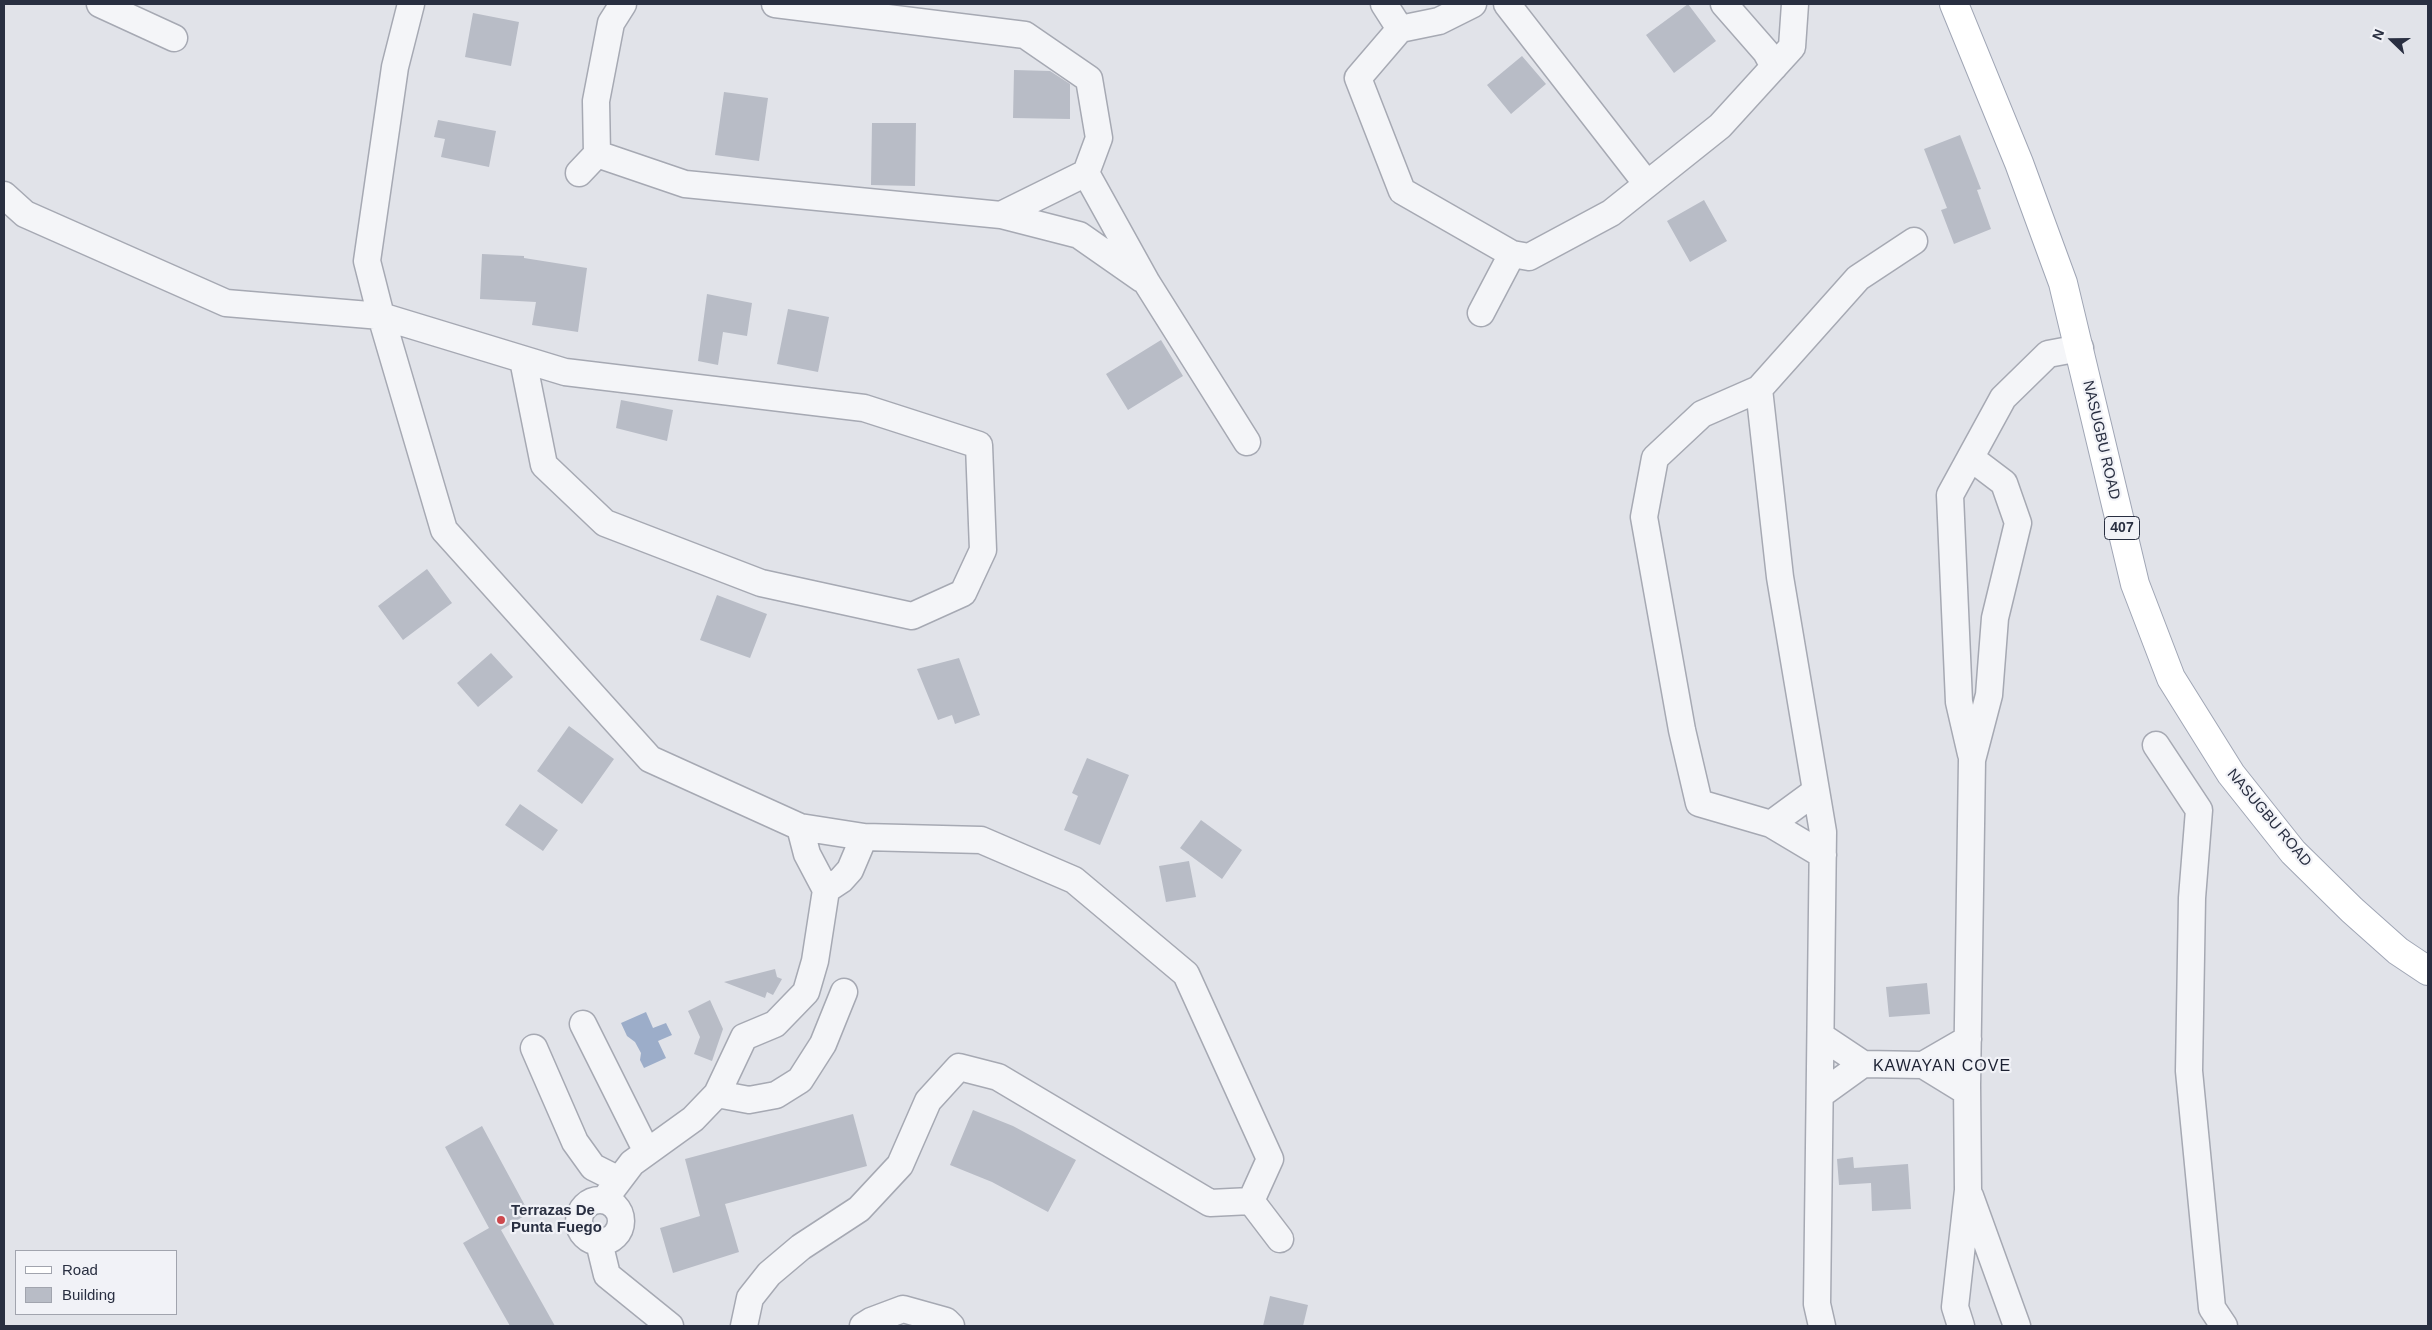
<!DOCTYPE html>
<style>
body{margin:0}
#map{position:relative;width:2432px;height:1330px;overflow:hidden;background:#e1e3e9;font-family:Helvetica,sans-serif}
canvas{display:block}
.frame{position:absolute;inset:0;border:5px solid #292f41;pointer-events:none}
.legend{position:absolute;left:15px;top:1250px;width:162px;height:65px;box-sizing:border-box;background:#f1f2f7;border:1px solid #a1a4ae;margin:0;padding:6px 9px;list-style:none;font-size:15px;color:#292f41}
.legend li{display:flex;align-items:center;gap:10px;height:25px}
.legend b{width:25px;border:1px solid #a1a4ae}
.north{position:absolute;left:2367px;top:15px;width:50px;height:50px;-webkit-text-stroke:4px #f1f2f7;paint-order:stroke;rotate:292deg;font-size:14px;font-weight:700;line-height:20px;text-align:center;color:#292f41}
.north::after{content:'';display:block;margin:auto;width:18px;height:22px;background:#292f41;clip-path:polygon(50% 0,100% 100%,50% 72%,0 100%)}
</style>
<div id="map">
<canvas width="2432" height="1330"></canvas>
<div class="frame"></div>
<ul class="legend">
<li><b style="height:6px;background:#fff"></b>Road</li>
<li><b style="height:14px;background:#b8bcc6"></b>Building</li>
</ul>
<div class="north">N</div>
</div>
<script>
const ctx = document.querySelector('canvas').getContext('2d');
ctx.lineJoin = 'round';
function fillPath(path, color) { ctx.fillStyle = color; ctx.fill(path, 'evenodd'); }
const toPath = rows => new Path2D(rows.map(r => 'M' + r).join(''));
function trace(path, color, width, dash) { ctx.strokeStyle = color; ctx.lineWidth = width; ctx.lineCap = dash ? 'butt' : 'round'; ctx.setLineDash(dash || []); ctx.stroke(path); }
function write(font, color, halo, rows, align = 'center') {
  ctx.font = font + ' Helvetica,sans-serif'; ctx.lineWidth = 4.5; ctx.setLineDash([]); ctx.textBaseline = 'middle'; ctx.strokeStyle = halo; ctx.fillStyle = color; for (const [text, x, y, turn = 0] of rows) {
    ctx.save(); ctx.translate(x, y); ctx.rotate((+turn || 0) * Math.PI / 180); ctx.textAlign = isNaN(turn) ? turn : align; if (halo) ctx.strokeText(text, 0, 0); ctx.fillText(text, 0, 0); ctx.restore();
  }
}
fillPath(toPath([
 [646,1012,653,1028,666,1023,672,1035,658,1041,666,1058,644,1068,640,1060,641,1053,635,1042,627,1036,621,1023]
]), '#9cadc9');
fillPath(toPath([
 [1688,4,1716,41,1674,73,1646,35],
 [473,13,519,22,511,66,465,57],
 [1522,56,1546,84,1511,114,1487,85],
 [1014,70,1050,71,1070,84,1070,119,1013,118],
 [724,92,768,98,759,161,715,155],
 [438,120,496,131,489,167,441,157,445,139,434,137],
 [872,123,916,123,915,186,871,185],
 [1960,135,1981,189,1977,190,1991,229,1954,244,1941,210,1947,208,1924,149],
 [1704,200,1727,241,1690,262,1667,221],
 [482,254,524,256,524,258,587,268,578,332,532,325,536,302,480,299],
 [707,294,752,303,747,336,723,332,718,365,698,361],
 [788,309,829,317,818,372,777,364],
 [1161,340,1183,376,1128,410,1106,374],
 [621,400,673,410,667,441,616,428],
 [427,569,452,603,403,640,378,606],
 [717,595,767,614,750,658,700,640],
 [491,653,513,677,478,707,457,683],
 [959,658,980,715,955,724,952,715,938,720,917,669],
 [569,726,614,759,582,804,537,771],
 [1087,758,1129,775,1100,845,1064,830,1078,796,1072,793],
 [520,804,558,830,543,851,505,825],
 [1201,820,1242,850,1222,879,1180,848],
 [1189,861,1196,897,1166,902,1159,866],
 [775,969,777,977,782,979,773,995,767,992,765,998,724,982],
 [1927,983,1930,1014,1889,1017,1886,987],
 [710,1000,723,1029,712,1061,694,1054,700,1037,688,1011],
 [973,1110,1013,1126,1076,1160,1048,1212,992,1182,950,1165],
 [853,1114,867,1166,725,1204,739,1252,673,1273,660,1228,700,1216,685,1159],
 [482,1126,529,1213,501,1230,555,1326,510,1326,463,1243,489,1228,445,1147],
 [1853,1157,1854,1168,1908,1164,1911,1209,1872,1211,1871,1183,1839,1185,1837,1159],
 [1270,1296,1308,1305,1303,1326,1263,1326]
]), '#b8bcc6');
const minor = toPath([
 [100,4,174,38],
 [411,4,395,67,367,261,381,316,444,530,650,759,800,827,864,837,981,840,1074,880,1186,974,1270,1159,1251,1201,1210,1203,998,1077,959,1067,928,1101,900,1165,859,1209,801,1247,769,1274,750,1298,744,1326],
 [623,4,611,23,596,101,597,154,685,184,1001,215,1086,173,1099,138,1089,79,1025,35,775,4],
 [1384,4,1400,29],
 [1473,4,1439,21,1400,29,1358,78,1402,191,1512,254,1529,257,1611,213,1720,126,1792,47,1795,4],
 [1507,4,1647,184],
 [1724,4,1766,52,1774,67],
 [579,173,597,154],
 [1086,173,1147,283,1247,442],
 [4,195,25,214,226,303,381,316,565,372,864,408,979,445,983,550,963,593,912,616,761,583,605,523,544,465,523,360],
 [1001,215,1079,235,1142,279],
 [1481,313,1512,254],
 [1759,389,1780,577,1823,832,1817,1304,1822,1326],
 [2156,745,2199,810,2192,898,2189,1071,2212,1308,2224,1326],
 [1971,754,1959,702,1950,495,2003,398,2048,354,2080,348],
 [1816,791,1771,824,1823,855],
 [1771,824,1699,803,1682,730,1644,517,1655,458,1702,414,1759,389,1858,278,1914,241],
 [800,827,807,854,826,890,841,880,850,870,864,837],
 [583,1024,647,1152],
 [534,1048,575,1142,593,1167,619,1180],
 [1863,1064,1923,1065],
 [1967,1092,1923,1065,1968,1039],
 [717,1094,749,1100,776,1095,800,1080,823,1044,844,992],
 [1820,1095,1863,1064,1821,1036],
 [1970,1196,2017,1326],
 [604,1200,632,1163,693,1119,717,1094,744,1037,775,1024,806,992,815,961,826,890],
 '579 1221a21 21 0 1 1 42 0a21 21 0 1 1-42 0Z',
 [1251,1201,1280,1239],
 [599,1242,607,1275,670,1326],
 [863,1326,871,1321,903,1309,946,1321,951,1326],
 [1961,1326,1955,1307,1968,1190,1967,1085,1972,760,1989,695,1995,618,2018,523,2004,483,1971,458]
]);
const major = toPath([
 [1954,4,2019,163,2063,283,2135,584,2171,678,2231,774,2293,852,2352,910,2398,951,2428,971]
]);
trace(minor, '#a6a9b3', 29);
trace(major, '#a0a6b5', 30);
trace(minor, '#f4f5f8', 26);
trace(major, '#fff', 28);
for (const [x, y, r, color] of [
 [501,1220,5,"#cd484d"]
]) { const dot = new Path2D(); dot.arc(x, y, r, 0, 2 * Math.PI); ctx.fillStyle = color; ctx.fill(dot); trace(dot, '#f1f2f7', 2); }
for (const [x, y, w] of [
 [2122,528,35]
]) { const box = new Path2D(); box.roundRect(x - w / 2, y - 11.5, w, 23, 4); ctx.fillStyle = '#f1f2f7'; ctx.fill(box); trace(box, '#292f41', 1); }
write('bold 14px', '#292f41', null, [
 ["407",2122,528]
]);
write('15px', '#292f41', '#f1f2f7', [
 ["NASUGBU ROAD",2101,440,77],
 ["NASUGBU ROAD",2269,818,50]
]);
write('bold 15px', '#292f41', '#f1f2f7', [
 ["Terrazas De",511,1211],
 ["Punta Fuego",511,1228]
], 'left');
ctx.letterSpacing = '1px';
write('16px', '#1c2132', '#f1f2f7', [
 ["KAWAYAN COVE",1942,1067]
]);
ctx.letterSpacing = '0px';
</script>
